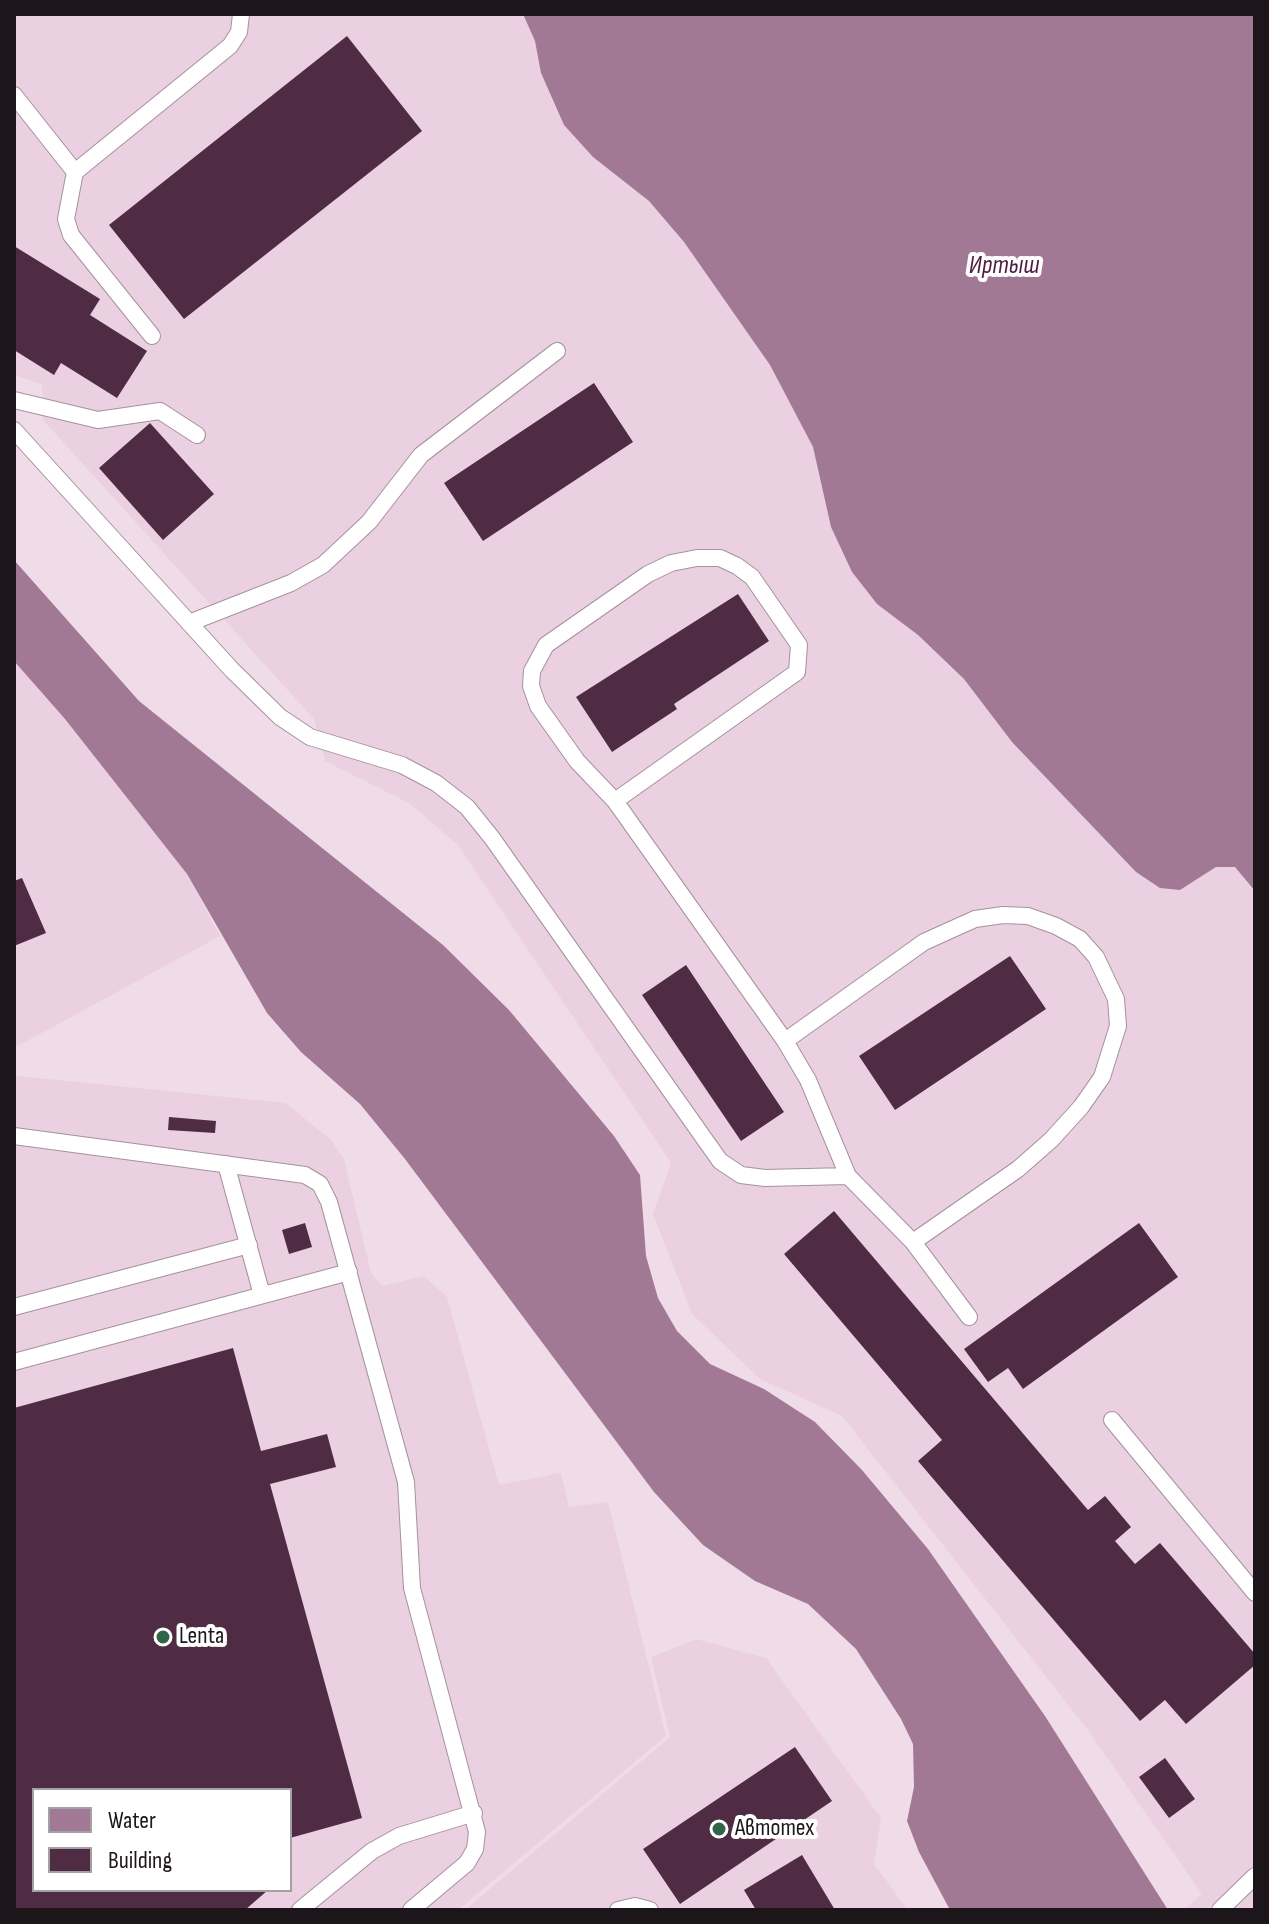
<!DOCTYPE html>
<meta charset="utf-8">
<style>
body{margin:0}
#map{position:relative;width:1269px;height:1924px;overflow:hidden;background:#f0dce8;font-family:"Sofia Sans Condensed",sans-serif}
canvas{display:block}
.frame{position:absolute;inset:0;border:16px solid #1c151a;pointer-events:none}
.legend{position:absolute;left:32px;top:1788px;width:260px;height:104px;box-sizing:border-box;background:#fff;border:2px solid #a4a1a3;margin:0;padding:10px 14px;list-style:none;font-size:24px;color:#1c151a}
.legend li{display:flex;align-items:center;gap:16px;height:40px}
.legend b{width:40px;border:2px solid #a4a1a3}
</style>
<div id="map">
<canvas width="1269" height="1924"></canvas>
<div class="frame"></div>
<ul class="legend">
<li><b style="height:22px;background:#a27994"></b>Water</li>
<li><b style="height:22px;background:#4f2c44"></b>Building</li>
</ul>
</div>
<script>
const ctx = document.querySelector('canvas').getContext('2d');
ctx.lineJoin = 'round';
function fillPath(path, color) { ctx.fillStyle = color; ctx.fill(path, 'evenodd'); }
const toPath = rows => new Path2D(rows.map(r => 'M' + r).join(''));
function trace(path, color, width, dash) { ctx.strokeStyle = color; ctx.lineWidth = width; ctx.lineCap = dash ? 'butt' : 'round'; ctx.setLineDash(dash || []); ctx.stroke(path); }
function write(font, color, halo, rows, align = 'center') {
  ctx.font = font + ' "Sofia Sans Condensed",sans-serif'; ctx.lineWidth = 8; ctx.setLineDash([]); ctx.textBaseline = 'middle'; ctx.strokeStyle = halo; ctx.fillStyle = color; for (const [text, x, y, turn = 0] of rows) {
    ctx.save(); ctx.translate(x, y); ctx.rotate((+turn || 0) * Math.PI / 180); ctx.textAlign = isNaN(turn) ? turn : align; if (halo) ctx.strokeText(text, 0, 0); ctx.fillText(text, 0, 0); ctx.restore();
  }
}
fillPath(toPath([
 [14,14,523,14,535,41,541,73,564,125,593,157,649,201,684,242,770,365,813,447,831,527,852,572,877,604,918,635,964,679,1012,742,1043,773,1179,890,1216,867,1236,867,1255,891,1255,1910,1184,1910,1202,1894,1087,1729,842,1416,760,1379,692,1314,653,1214,671,1163,458,845,409,803,325,761,314,719,43,420,42,384,14,375],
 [14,661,65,719,187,874,220,936,14,1048],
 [14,1071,17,1076,286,1103,331,1140,344,1159,371,1273,382,1286,424,1276,447,1297,499,1485,561,1473,569,1507,608,1502,666,1736,458,1910,14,1910],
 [34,1790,290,1790,290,1890,34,1890],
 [696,1639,766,1658,881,1818,874,1864,908,1910,465,1910,670,1737,651,1657]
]), '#ebd0e1');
fillPath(toPath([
 [523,14,1255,14,1255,891,1235,867,1216,867,1180,890,1160,888,1136,872,1012,742,964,679,918,635,877,604,852,572,831,527,813,447,770,365,684,242,649,201,593,157,564,125,541,73,535,41],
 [14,560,139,701,443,945,509,1010,614,1136,640,1175,646,1256,658,1298,677,1331,710,1364,764,1389,815,1422,862,1470,928,1549,1045,1716,1168,1910,950,1910,919,1852,907,1821,914,1787,913,1744,901,1719,856,1649,808,1604,755,1581,703,1545,654,1492,405,1159,360,1104,301,1052,267,1013,187,874,65,719,14,661]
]), '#a27994');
fillPath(toPath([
 [347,36,422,131,184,319,109,225],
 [14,246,100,299,90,315,147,351,117,398,61,363,54,375,14,350],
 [594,383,633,442,483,541,444,483],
 [150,423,214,494,163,540,99,468],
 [738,594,769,641,674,704,677,709,612,752,576,697],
 [22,878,46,933,14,946,14,881],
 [1010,956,1046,1009,895,1110,859,1056],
 [686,965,784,1112,741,1141,642,995],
 [169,1117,216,1121,215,1133,168,1130],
 [834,1211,1088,1510,1105,1496,1131,1527,1115,1541,1135,1564,1160,1543,1255,1654,1255,1665,1186,1724,1165,1700,1140,1721,918,1461,942,1440,784,1254],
 [305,1223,312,1247,289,1254,282,1230],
 [1139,1223,1178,1277,1023,1389,1008,1368,988,1382,964,1349],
 [233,1348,261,1451,327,1434,336,1467,270,1484,362,1818,290,1838,290,1790,34,1790,34,1890,268,1890,245,1910,14,1910,14,1408],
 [795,1747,832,1801,680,1904,643,1849],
 [1165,1758,1195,1799,1169,1818,1139,1777],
 [802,1855,835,1910,756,1910,744,1890]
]), '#4f2c44');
const lane = toPath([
 [14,95,75,172,66,219,71,235,152,336],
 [75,172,230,46,239,32,241,14],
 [14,400,98,420,160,411,197,435],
 [14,430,232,670,280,717,310,737,402,765,436,783,467,807,492,838,720,1161,741,1175,765,1178,848,1176,913,1242,969,1317],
 [189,623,291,583,323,565,369,522,421,455,557,351],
 [615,801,797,672,799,645,752,577,737,566,720,558,697,558,671,563,648,574,546,645,532,671,531,686,538,706,577,761,615,801,785,1041,808,1080,848,1176],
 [785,1041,924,942,975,919,1003,915,1028,916,1056,926,1080,939,1096,957,1116,999,1118,1026,1102,1077,1081,1107,1051,1140,1018,1169,913,1242],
 [14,1136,305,1175,320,1184,329,1202,406,1482,412,1588,477,1832,475,1849,467,1863,411,1910],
 [226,1164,262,1295],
 [14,1307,249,1245],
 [14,1362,349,1272],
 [1112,1420,1255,1593],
 [300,1910,372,1851,399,1836,474,1813],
 [618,1910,635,1906,650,1910],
 [1220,1910,1255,1876]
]);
trace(lane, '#a4929d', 18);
trace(lane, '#fff', 16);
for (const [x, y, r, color] of [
 [163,1637,8,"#30654a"],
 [719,1829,8,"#30654a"]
]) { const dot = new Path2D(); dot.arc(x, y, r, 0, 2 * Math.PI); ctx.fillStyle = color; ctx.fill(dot); trace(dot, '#fff', 3); }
write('24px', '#1c151a', '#fff', [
 ["Lenta",179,1637],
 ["Автотех",735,1829]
], 'left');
write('italic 26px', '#501c42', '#fff', [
 ["Иртыш",1004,266]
]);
</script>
